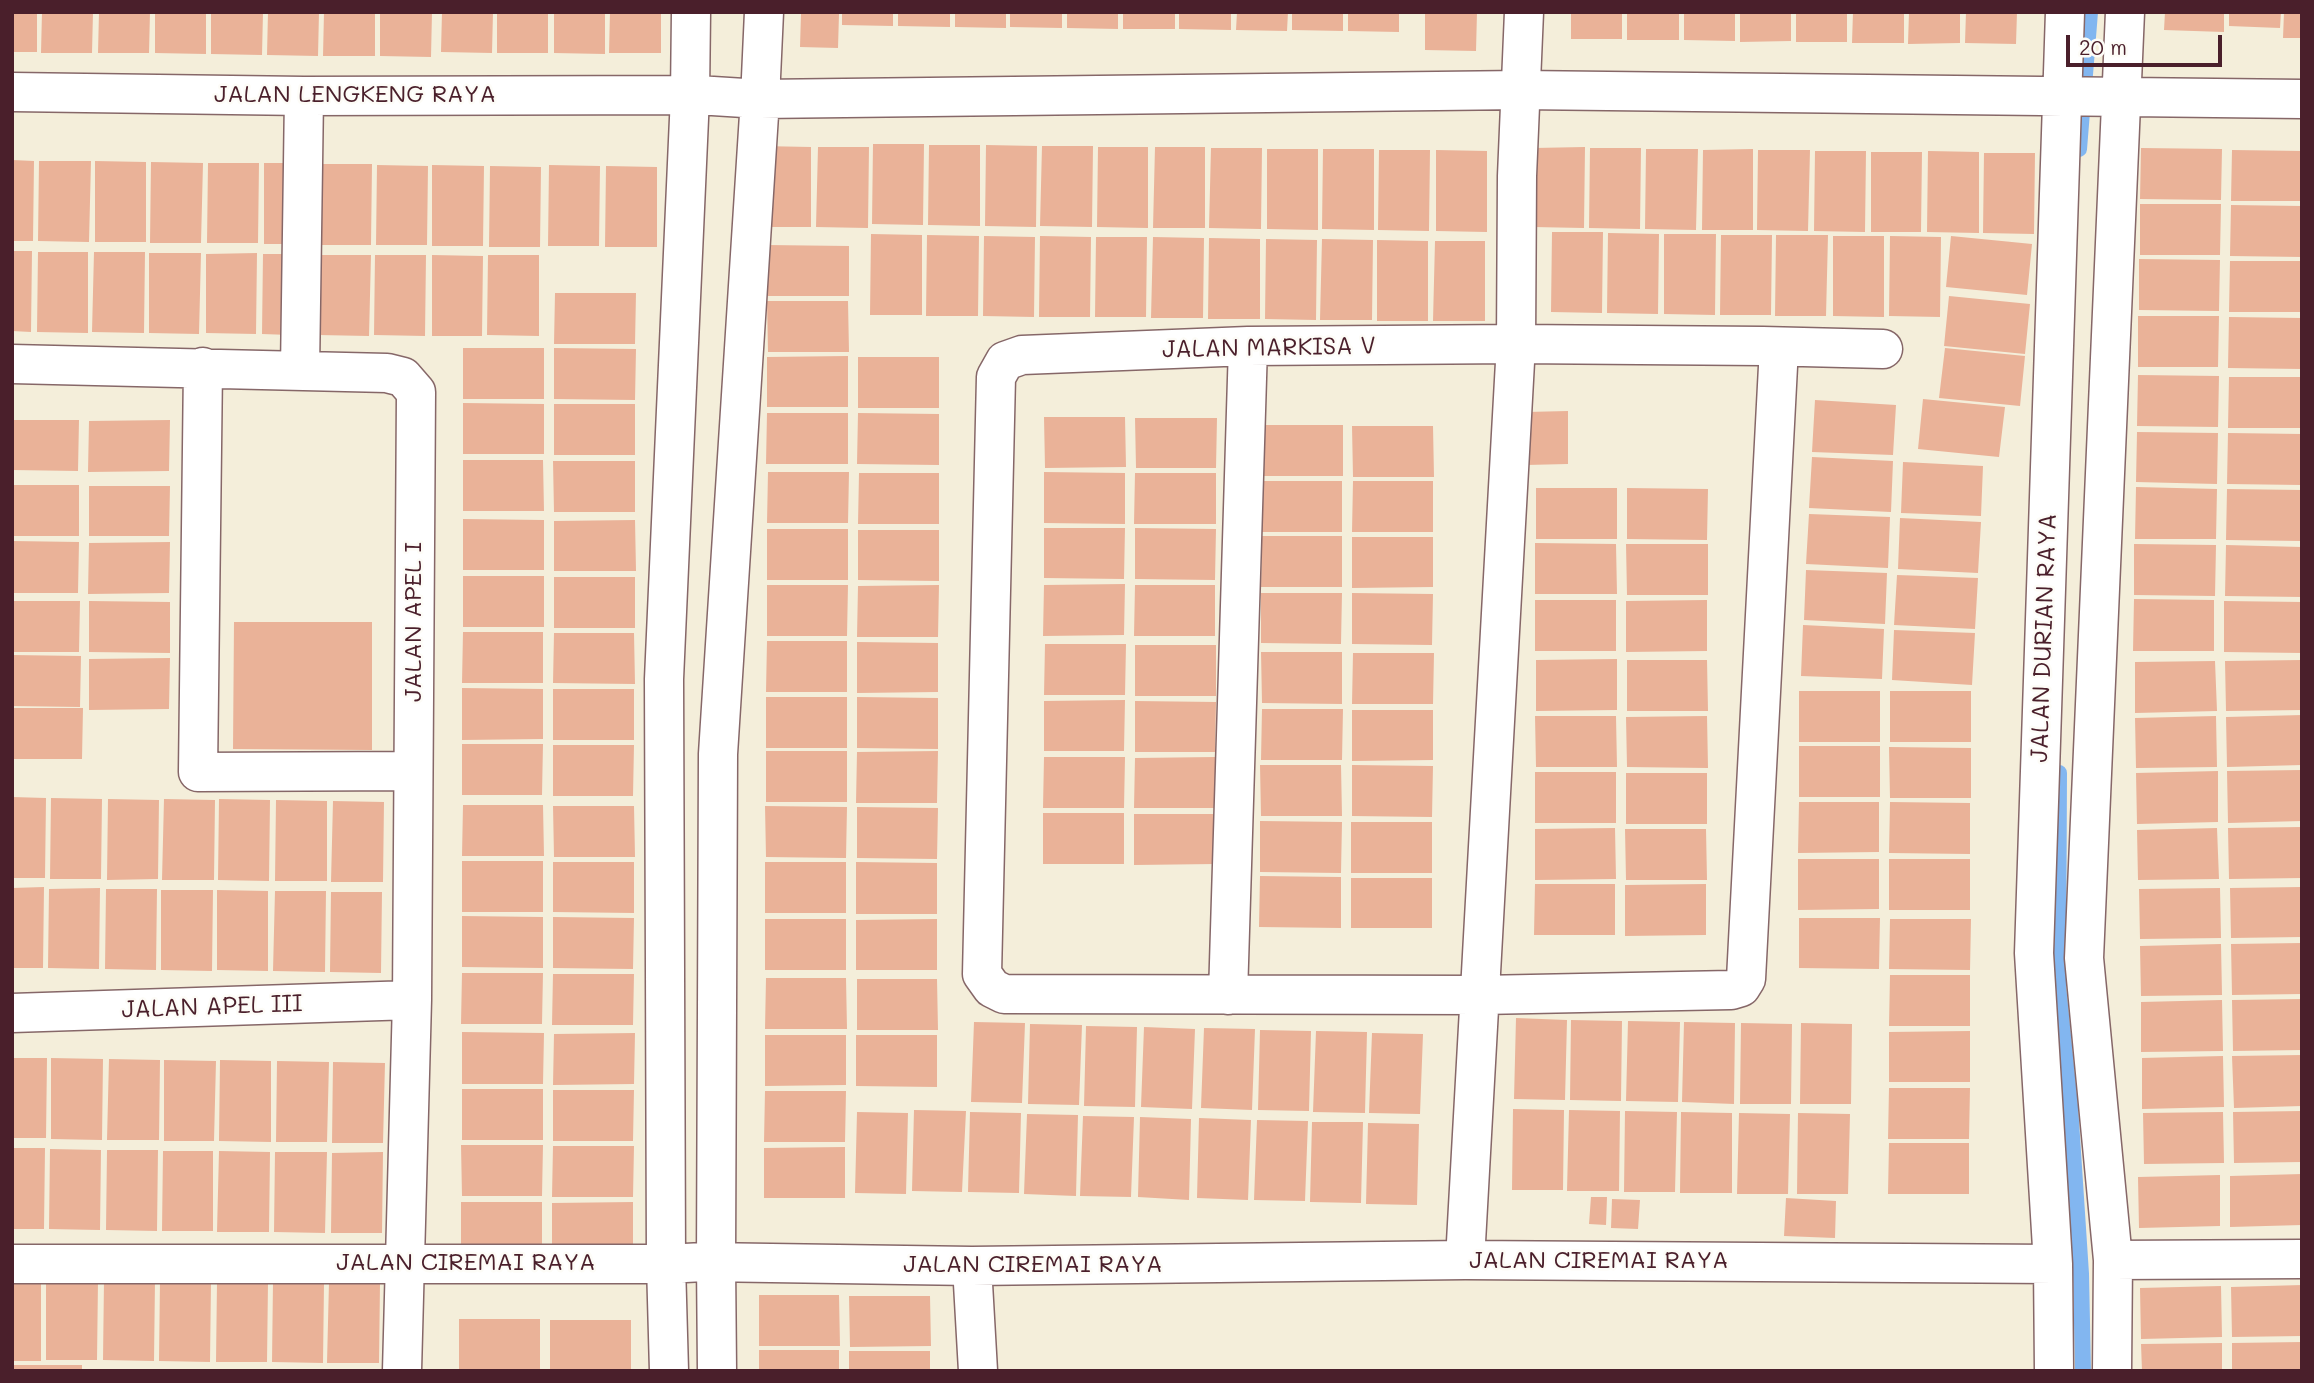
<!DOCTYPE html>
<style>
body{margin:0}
#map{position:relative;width:2314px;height:1383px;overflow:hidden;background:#f4eeda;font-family:Mali,sans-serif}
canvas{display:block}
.frame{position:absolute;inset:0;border:14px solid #4a1f2b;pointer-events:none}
.scale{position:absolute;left:2066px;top:35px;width:156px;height:32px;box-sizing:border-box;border:4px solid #4a1f2b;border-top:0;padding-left:9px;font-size:21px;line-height:24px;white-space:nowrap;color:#4a1f2b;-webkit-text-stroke:5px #fdfcf7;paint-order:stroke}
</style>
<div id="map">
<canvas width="2314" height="1383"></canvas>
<div class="frame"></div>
<div class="scale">20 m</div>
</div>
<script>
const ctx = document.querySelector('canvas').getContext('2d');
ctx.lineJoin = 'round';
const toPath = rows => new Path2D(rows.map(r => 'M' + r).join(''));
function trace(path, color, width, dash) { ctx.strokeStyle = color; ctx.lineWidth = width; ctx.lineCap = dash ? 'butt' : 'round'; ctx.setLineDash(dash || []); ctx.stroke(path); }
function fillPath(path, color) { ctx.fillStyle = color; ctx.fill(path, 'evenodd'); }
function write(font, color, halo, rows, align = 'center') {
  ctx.font = font + ' Mali,sans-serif'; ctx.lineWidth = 5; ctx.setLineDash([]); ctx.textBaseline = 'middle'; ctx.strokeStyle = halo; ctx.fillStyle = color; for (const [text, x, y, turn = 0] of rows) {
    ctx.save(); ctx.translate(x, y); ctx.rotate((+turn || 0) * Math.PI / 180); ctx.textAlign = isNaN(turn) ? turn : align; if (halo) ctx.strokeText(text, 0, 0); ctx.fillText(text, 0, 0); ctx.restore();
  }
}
trace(toPath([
 [2079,149,2090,12],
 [2059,773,2058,985,2070,1106,2081,1274,2083,1371]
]), '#82b6f0', 16);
fillPath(toPath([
 [12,12,37,12,37,52,12,52],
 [42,12,93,12,92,53,41,53],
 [99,12,150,12,149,53,98,53],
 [155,12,206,12,206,54,155,53],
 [211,12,263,12,262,55,211,54],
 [268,12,319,12,318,56,267,55],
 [324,12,375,12,375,56,323,56],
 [380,12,432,12,431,57,380,56],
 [442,12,493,12,492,53,441,52],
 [497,12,548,12,548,53,497,53],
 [554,12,605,12,605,54,554,53],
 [610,12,661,12,661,53,609,53],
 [842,12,893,12,893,26,842,25],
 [898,12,950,12,950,27,898,26],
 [955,12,1006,12,1006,28,955,27],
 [1010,12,1062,12,1062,28,1010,27],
 [1067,12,1118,12,1118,29,1067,28],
 [1123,12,1175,12,1175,29,1123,29],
 [1179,12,1231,12,1231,30,1179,29],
 [1237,12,1288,12,1287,31,1236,30],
 [1292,12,1343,12,1343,31,1292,30],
 [1348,12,1399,12,1399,32,1348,31],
 [1425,12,1477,12,1476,51,1425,50],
 [1571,12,1622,12,1622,39,1571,39],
 [1627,12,1679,12,1679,40,1627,40],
 [1684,12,1735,12,1735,41,1684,40],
 [1740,12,1791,12,1791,41,1740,42],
 [1796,12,1847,12,1847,42,1796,42],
 [1853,12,1904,12,1904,43,1852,43],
 [1909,12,1960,12,1960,43,1908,44],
 [1966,12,2017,12,2016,44,1965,43],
 [2165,12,2224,12,2224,32,2164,30],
 [2229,12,2281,12,2280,28,2229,26],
 [2284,12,2302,12,2302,38,2283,38],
 [801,14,839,14,838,48,800,47],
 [873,144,924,144,923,225,872,224],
 [929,145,980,145,980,226,928,225],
 [986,145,1037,146,1036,227,985,226],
 [760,146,811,147,811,227,760,227],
 [1042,146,1093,146,1092,227,1040,226],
 [818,147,869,147,868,228,816,227],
 [1098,147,1148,147,1148,228,1097,227],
 [1155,147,1205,147,1205,228,1153,228],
 [1585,147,1584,228,1533,227,1534,148],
 [1211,148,1262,148,1261,229,1209,228],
 [1590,148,1641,148,1640,229,1589,228],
 [2141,148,2222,149,2221,200,2140,199],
 [1267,149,1318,149,1318,230,1267,229],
 [1323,149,1374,149,1374,230,1322,229],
 [1646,149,1698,149,1696,230,1645,229],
 [1753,149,1753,230,1702,230,1703,150],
 [1379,150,1430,150,1429,231,1378,230],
 [1436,150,1487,151,1487,232,1436,231],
 [1758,150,1810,150,1808,231,1757,230],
 [2232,150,2302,151,2302,201,2231,201],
 [1815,151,1866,151,1865,232,1814,231],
 [1928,151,1979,152,1979,233,1927,232],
 [1871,152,1922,152,1921,232,1871,232],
 [1984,153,2035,153,2034,234,1983,233],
 [12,160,34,161,33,241,12,241],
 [39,161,91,161,89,242,38,241],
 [95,161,146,162,146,242,95,242],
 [151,162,203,163,201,243,150,243],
 [208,163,259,163,258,243,207,243],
 [264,163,290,163,289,244,264,244],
 [321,164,372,164,371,245,320,245],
 [377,165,428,166,427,245,376,245],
 [432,165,484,166,483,246,432,246],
 [549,165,600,166,599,246,548,246],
 [490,166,541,167,540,247,489,247],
 [606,166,657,167,657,247,605,247],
 [2140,204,2221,204,2220,255,2140,255],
 [2231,205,2302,206,2302,257,2230,256],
 [1552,232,1603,232,1602,313,1551,312],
 [1608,233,1659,234,1658,314,1607,313],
 [871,234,922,235,922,315,870,315],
 [1664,234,1716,234,1715,315,1664,314],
 [927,235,979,236,978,316,926,316],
 [1721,235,1772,235,1771,315,1720,315],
 [1776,235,1828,235,1826,316,1775,316],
 [984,236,1035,237,1034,317,983,316],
 [1040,236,1091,237,1090,317,1039,317],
 [1833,236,1884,236,1884,317,1833,316],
 [1890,236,1941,237,1940,317,1889,316],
 [1951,236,2032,244,2027,295,1946,287],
 [1096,237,1147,237,1146,317,1095,317],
 [1153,237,1204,238,1203,318,1151,318],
 [1209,238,1260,239,1260,319,1208,319],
 [1266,239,1317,240,1316,320,1265,319],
 [1322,239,1373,240,1372,320,1320,320],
 [1377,240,1428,241,1428,321,1377,321],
 [1435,241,1485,241,1485,321,1433,321],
 [767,245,849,246,849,296,768,296],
 [12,251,32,251,31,332,12,331],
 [38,252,88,252,88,333,37,332],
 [94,252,145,252,144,333,92,332],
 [149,253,201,253,199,334,149,333],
 [257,253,256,334,206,333,206,254],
 [263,254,290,254,290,335,262,334],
 [319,255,371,255,369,336,318,335],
 [375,255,426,255,425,336,374,335],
 [432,255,483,256,482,336,432,336],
 [488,255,539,255,539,336,487,335],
 [2139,259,2220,260,2219,311,2139,310],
 [2230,261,2302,261,2302,312,2229,312],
 [555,293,636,293,635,344,554,344],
 [1949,296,2030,304,2025,354,1944,346],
 [767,301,848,301,849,352,768,352],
 [2138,316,2219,316,2218,367,2138,367],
 [2229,317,2302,318,2302,369,2228,368],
 [463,348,544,348,544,399,463,399],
 [554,348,636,349,635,400,554,399],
 [1945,348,2025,356,2020,406,1939,398],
 [848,356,848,407,767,407,767,357],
 [858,357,939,357,939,408,858,408],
 [2138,375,2219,376,2218,427,2137,426],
 [2229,377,2302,377,2302,428,2228,428],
 [1923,399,2005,407,1999,457,1918,449],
 [1815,400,1896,405,1893,455,1812,452],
 [463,403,544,404,544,454,463,454],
 [554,404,635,404,635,455,554,455],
 [1568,411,1568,464,1526,465,1526,412],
 [767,413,848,413,848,464,766,464],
 [858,413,939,414,939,465,857,464],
 [1044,417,1125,417,1126,467,1045,468],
 [1135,418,1217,418,1216,468,1136,468],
 [12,420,79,420,78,471,12,470],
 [170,420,169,471,88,472,89,421],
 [1262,425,1343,425,1343,476,1262,476],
 [1352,426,1433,426,1434,477,1353,477],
 [2137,432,2218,433,2217,484,2136,482],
 [2228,433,2302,434,2302,485,2227,484],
 [1812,457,1893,461,1891,512,1809,508],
 [463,460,543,460,544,511,463,511],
 [553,461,635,461,635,512,554,512],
 [1903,462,1983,466,1981,516,1901,513],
 [768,472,849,472,848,523,767,523],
 [1044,472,1125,473,1125,524,1044,523],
 [859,473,939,473,939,524,858,524],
 [1135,473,1216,473,1216,524,1134,524],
 [1262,481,1342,481,1342,532,1261,532],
 [1353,481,1433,481,1433,532,1352,532],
 [12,485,79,485,79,536,12,536],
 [89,486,170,486,169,536,89,536],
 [2136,487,2217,489,2216,539,2135,539],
 [1536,488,1617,488,1617,539,1536,539],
 [1627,488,1708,489,1707,540,1627,539],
 [2227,489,2302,490,2302,541,2226,540],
 [1809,514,1890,517,1888,568,1806,564],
 [1900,518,1981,522,1978,573,1898,569],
 [463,519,544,520,544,570,463,570],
 [635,520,636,571,554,571,554,521],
 [1044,528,1125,528,1124,579,1044,578],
 [1135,528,1216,529,1215,580,1135,579],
 [767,529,848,529,848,580,767,580],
 [858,530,939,530,939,581,858,580],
 [1262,536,1342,536,1342,587,1261,587],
 [1352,537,1433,537,1433,587,1352,588],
 [12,541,79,542,78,593,12,593],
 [170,542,169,593,88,594,89,543],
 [1535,543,1616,544,1617,594,1535,594],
 [1626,544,1708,544,1708,595,1627,595],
 [2134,544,2216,545,2215,596,2134,595],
 [2226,545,2302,547,2302,597,2225,596],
 [1806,570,1887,573,1885,624,1804,620],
 [1897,575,1978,578,1975,629,1894,625],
 [463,576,544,576,544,627,463,627],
 [554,577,635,577,635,628,554,628],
 [1125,584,1124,635,1043,636,1044,585],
 [767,585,848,585,847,636,767,636],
 [939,585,938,637,857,637,858,586],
 [1135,585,1215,585,1215,636,1134,636],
 [1261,593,1342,593,1341,644,1261,643],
 [1352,593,1433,594,1432,645,1352,644],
 [2134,599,2214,600,2214,651,2133,651],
 [1535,600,1616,600,1616,651,1535,651],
 [1707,600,1707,651,1626,652,1626,601],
 [12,601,80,601,79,652,12,652],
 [89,601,170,602,170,653,89,652],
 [2224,601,2302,602,2302,653,2224,652],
 [234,622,372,622,372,750,233,749],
 [1803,625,1884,629,1882,679,1801,676],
 [1894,630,1975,633,1972,685,1892,680],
 [463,632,543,632,543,683,462,683],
 [554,633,634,633,635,684,553,683],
 [767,641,847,641,847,692,766,692],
 [857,642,938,643,938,692,857,693],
 [1045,644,1126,644,1125,695,1044,695],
 [1135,645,1216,645,1216,696,1135,696],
 [1261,652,1342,652,1342,704,1262,703],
 [1353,653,1434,653,1433,704,1352,704],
 [12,655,81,656,80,707,12,706],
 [170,658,169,709,89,710,89,659],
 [1617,659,1617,710,1536,711,1536,660],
 [1627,660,1707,660,1708,711,1627,711],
 [2302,660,2302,710,2226,711,2225,661],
 [2215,661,2217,711,2135,713,2135,662],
 [462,688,543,689,543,739,462,740],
 [553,689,634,689,634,740,553,740],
 [1799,691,1880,691,1880,742,1799,742],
 [1890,691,1971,691,1971,742,1890,742],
 [766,697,847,697,847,748,766,748],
 [857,697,938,698,938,749,857,748],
 [1125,700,1124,751,1044,751,1044,701],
 [1135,701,1216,702,1215,752,1135,752],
 [12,708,83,708,82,759,12,759],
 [1262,709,1343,709,1342,760,1261,760],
 [1352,710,1433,710,1433,760,1352,761],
 [2302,715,2302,765,2227,767,2226,717],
 [1535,716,1616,716,1617,767,1536,767],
 [1707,716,1708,768,1627,767,1626,717],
 [2216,716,2217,767,2136,768,2135,718],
 [462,744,543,744,542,795,462,795],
 [553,745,634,745,633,796,553,796],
 [1799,746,1880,746,1880,797,1799,797],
 [1889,747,1971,748,1971,798,1890,798],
 [766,751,847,751,847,802,766,802],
 [938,751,937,803,856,803,857,752],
 [1044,757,1125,757,1124,808,1043,808],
 [1216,757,1215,808,1134,808,1135,758],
 [1260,765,1341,765,1342,816,1261,816],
 [1352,765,1433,766,1432,817,1352,816],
 [2302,770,2302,821,2228,823,2227,771],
 [2218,771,2218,822,2137,824,2136,773],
 [1535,772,1616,772,1616,823,1535,823],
 [1626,773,1707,773,1707,824,1626,824],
 [12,797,46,798,45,878,12,878],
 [51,798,102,799,101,879,50,879],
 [108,799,159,800,158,879,107,880],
 [164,799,215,800,214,880,162,880],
 [219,799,270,800,269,881,218,880],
 [276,800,327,801,327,881,275,881],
 [333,801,384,802,383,882,331,882],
 [1799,802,1879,802,1879,852,1798,853],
 [1890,802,1970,803,1970,854,1889,853],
 [463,805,543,805,544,856,462,856],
 [553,806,634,806,635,857,554,857],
 [765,806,847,807,846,858,766,857],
 [857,807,938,808,937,859,857,858],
 [1043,813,1124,813,1124,864,1043,864],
 [1134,814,1215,814,1215,864,1134,865],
 [1260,821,1342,822,1341,873,1260,872],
 [1351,822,1432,822,1432,873,1351,873],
 [2302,827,2302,878,2229,879,2228,828],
 [1615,828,1616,879,1535,880,1535,829],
 [2217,828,2219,879,2138,880,2137,830],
 [1625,829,1706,829,1707,880,1626,880],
 [1798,859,1879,859,1879,909,1798,910],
 [1889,859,1970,859,1970,910,1889,910],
 [462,861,543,861,543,912,462,912],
 [553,862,634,862,634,913,553,912],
 [765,862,846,862,846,913,765,913],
 [856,862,937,863,937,914,856,914],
 [1260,876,1341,877,1341,928,1259,927],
 [1351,878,1432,878,1432,928,1351,928],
 [1535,884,1615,884,1615,935,1534,935],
 [1706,884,1706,935,1625,936,1625,885],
 [44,887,43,968,12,968,12,888],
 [2302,887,2302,937,2231,938,2230,888],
 [100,888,99,969,48,968,49,889],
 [2220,888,2221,938,2140,939,2139,889],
 [106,889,157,889,156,970,105,969],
 [161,890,213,890,212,971,161,970],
 [217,890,268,891,268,971,217,970],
 [275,891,326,891,325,972,273,971],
 [331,892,382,892,381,973,330,972],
 [462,916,543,917,543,968,462,967],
 [553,917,634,918,633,969,553,968],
 [1799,918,1880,918,1879,969,1799,968],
 [765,919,846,919,846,970,765,970],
 [937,919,937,970,856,970,856,920],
 [1890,919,1971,919,1970,970,1889,969],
 [2302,943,2302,994,2232,995,2231,944],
 [2221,944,2222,995,2141,996,2140,946],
 [462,973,543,973,542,1024,461,1024],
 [553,974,634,974,633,1025,552,1025],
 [1890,975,1970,975,1970,1026,1889,1026],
 [766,978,846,978,847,1029,765,1029],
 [857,979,937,979,938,1030,857,1030],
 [2302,999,2302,1050,2233,1051,2232,1000],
 [2222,1000,2223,1051,2141,1052,2141,1002],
 [1516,1018,1567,1020,1565,1100,1514,1099],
 [1571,1020,1622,1021,1621,1101,1570,1100],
 [1628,1021,1680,1022,1678,1102,1626,1101],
 [974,1022,1025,1023,1022,1103,971,1102],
 [1684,1022,1735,1023,1734,1104,1682,1102],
 [1741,1023,1792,1024,1791,1104,1740,1104],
 [1801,1023,1852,1024,1851,1104,1800,1104],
 [1030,1024,1082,1025,1079,1105,1028,1104],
 [1086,1026,1137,1027,1135,1107,1084,1106],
 [1144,1027,1195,1029,1192,1109,1141,1107],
 [1204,1028,1255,1029,1252,1110,1201,1108],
 [1260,1030,1311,1031,1309,1111,1258,1110],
 [1316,1031,1367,1032,1365,1113,1313,1112],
 [1970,1031,1970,1082,1889,1082,1889,1032],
 [462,1032,544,1033,543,1084,462,1084],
 [635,1033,634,1084,553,1085,554,1034],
 [1372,1033,1423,1034,1420,1114,1369,1113],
 [765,1035,846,1035,846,1085,765,1086],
 [856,1035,937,1035,937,1087,856,1086],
 [2302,1055,2302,1106,2234,1108,2232,1056],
 [2223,1056,2224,1107,2142,1109,2142,1058],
 [12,1058,47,1058,46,1138,12,1138],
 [51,1058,103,1059,102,1140,51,1139],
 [109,1059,160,1060,159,1140,107,1140],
 [164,1060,216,1061,214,1141,164,1141],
 [220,1060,271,1061,271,1142,219,1141],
 [277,1061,329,1062,327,1142,276,1142],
 [333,1062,385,1063,383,1143,332,1143],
 [1889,1088,1970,1088,1969,1139,1888,1139],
 [462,1089,543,1089,543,1140,462,1140],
 [553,1090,634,1090,633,1141,553,1141],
 [765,1091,846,1091,845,1142,764,1142],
 [1513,1109,1564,1110,1563,1190,1512,1190],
 [914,1110,966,1111,962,1192,912,1191],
 [1569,1110,1620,1111,1619,1191,1567,1191],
 [1625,1111,1677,1112,1675,1192,1624,1192],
 [2302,1111,2302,1162,2234,1163,2233,1112],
 [857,1112,908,1113,906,1194,855,1193],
 [970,1112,1021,1113,1019,1193,968,1192],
 [1681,1112,1732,1113,1732,1193,1680,1193],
 [2223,1112,2224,1163,2144,1164,2143,1113],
 [1739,1113,1790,1114,1788,1194,1737,1194],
 [1798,1113,1850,1114,1848,1194,1797,1194],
 [1027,1114,1078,1115,1076,1196,1024,1194],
 [1083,1116,1134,1117,1131,1197,1080,1196],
 [1140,1117,1191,1119,1189,1200,1138,1197],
 [1199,1118,1251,1120,1248,1200,1197,1198],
 [1257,1120,1308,1121,1305,1201,1254,1200],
 [1312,1122,1363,1122,1361,1203,1310,1202],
 [1368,1123,1419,1124,1417,1205,1366,1204],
 [1889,1143,1969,1143,1969,1194,1888,1194],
 [461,1145,543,1145,542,1196,462,1196],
 [553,1146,634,1146,633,1197,552,1197],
 [845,1147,845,1198,764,1198,764,1148],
 [12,1148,45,1148,44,1229,12,1229],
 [50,1149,101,1150,100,1230,49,1229],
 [107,1150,158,1150,157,1231,106,1230],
 [163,1151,213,1151,213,1231,162,1231],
 [219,1151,270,1152,269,1232,217,1232],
 [275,1152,327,1152,325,1233,274,1232],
 [383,1152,382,1233,331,1233,332,1153],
 [2302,1174,2302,1225,2230,1227,2230,1176],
 [2220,1175,2220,1226,2139,1228,2138,1177],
 [1591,1197,1607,1197,1606,1225,1589,1224],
 [1786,1198,1836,1201,1835,1238,1784,1236],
 [1612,1199,1640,1200,1638,1229,1611,1228],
 [461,1202,542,1202,542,1253,461,1253],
 [633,1202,633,1253,552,1253,552,1203],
 [46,1279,98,1280,97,1360,46,1360],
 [12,1280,41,1281,41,1361,12,1361],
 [104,1280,155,1280,154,1361,103,1360],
 [160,1281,211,1281,210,1362,159,1361],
 [217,1282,268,1282,267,1362,216,1362],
 [273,1282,324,1283,323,1363,272,1362],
 [329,1282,380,1283,379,1363,327,1363],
 [2302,1285,2302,1336,2232,1337,2231,1287],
 [2221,1286,2222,1337,2141,1339,2140,1288],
 [759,1295,839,1295,840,1346,759,1346],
 [849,1296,930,1296,931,1346,850,1347],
 [459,1319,540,1319,540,1370,459,1370],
 [550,1320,631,1320,631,1371,550,1371],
 [2302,1342,2302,1371,2232,1371,2232,1343],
 [2222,1343,2222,1371,2142,1371,2141,1344],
 [759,1350,839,1350,839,1371,759,1371],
 [849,1351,930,1351,930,1371,849,1371],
 [12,1365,82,1365,82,1371,12,1371]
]), '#eab298');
const street = toPath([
 [12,92,304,96,697,95,760,99,1521,90,2302,99],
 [1779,347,1746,979,1741,987,1731,990,1481,995,1004,994,992,988,982,974,996,377,1005,361,1022,355,1248,346,1516,344,1763,346,1883,349],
 [12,364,387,373,403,377,416,392,412,1000,402,1371],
 [203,367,198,772,413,771],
 [300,370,304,96],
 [1228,995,1248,346],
 [12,1013,412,1000],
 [1465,1260,1516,344,1517,176,1524,12],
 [2113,1260,2302,1259],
 [12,1264,666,1264,704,1262,972,1266,1465,1260,2053,1264],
 [972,1266,978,1371],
 [669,1371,666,1264,664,679,690,96,691,12],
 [717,1371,716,1262,718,754,760,99,764,12],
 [2054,1371,2053,1264,2034,953,2065,12],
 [2112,1371,2113,1260,2084,958,2125,12]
]);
trace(street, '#866768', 41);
trace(street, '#fff', 38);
write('24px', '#4a1f2b', '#fdfcf7', [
 ["JALAN LENGKENG RAYA",355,95],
 ["JALAN MARKISA V",1269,348,-1],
 ["JALAN APEL I",414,622,-90],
 ["JALAN DURIAN RAYA",2044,638,-88],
 ["JALAN APEL III",212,1007,-2],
 ["JALAN CIREMAI RAYA",1599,1261],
 ["JALAN CIREMAI RAYA",466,1263],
 ["JALAN CIREMAI RAYA",1033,1265]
]);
</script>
